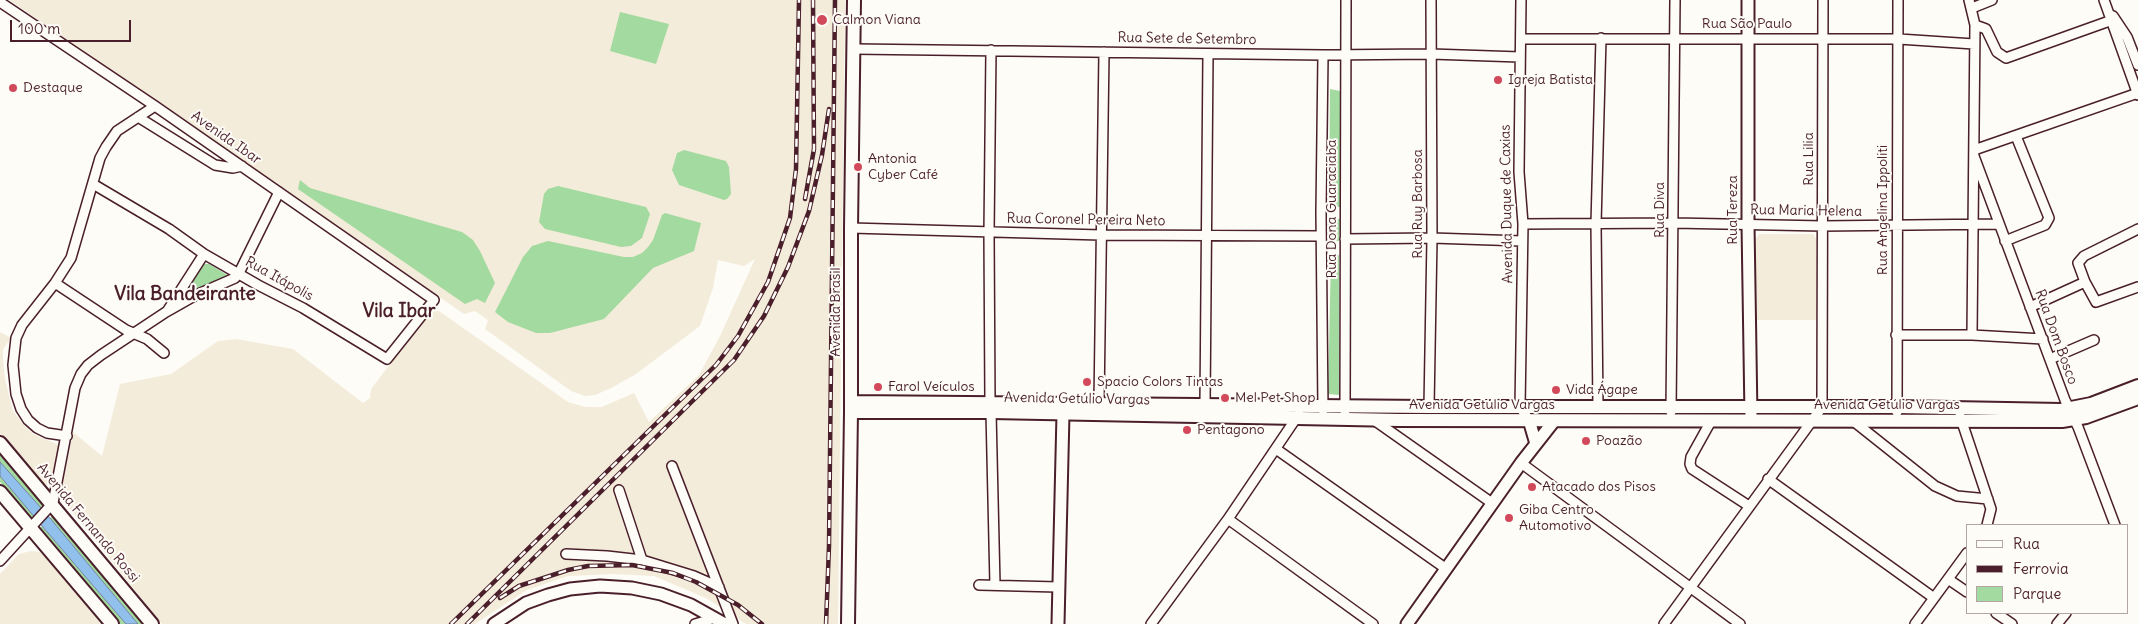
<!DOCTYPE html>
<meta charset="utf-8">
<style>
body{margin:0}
#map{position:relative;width:2138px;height:624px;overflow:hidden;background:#fdfcf7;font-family:Delius,sans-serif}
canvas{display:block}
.legend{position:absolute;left:1966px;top:524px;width:162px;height:90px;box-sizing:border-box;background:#fdfcf7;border:1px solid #b5a4a5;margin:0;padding:6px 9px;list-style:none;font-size:15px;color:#4a1f2b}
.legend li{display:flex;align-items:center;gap:10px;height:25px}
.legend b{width:25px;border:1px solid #b5a4a5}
.scale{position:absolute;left:10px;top:20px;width:121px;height:22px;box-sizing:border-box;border:2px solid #4a1f2b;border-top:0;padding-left:6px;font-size:15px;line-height:18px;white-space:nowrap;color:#4a1f2b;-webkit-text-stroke:4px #fdfcf7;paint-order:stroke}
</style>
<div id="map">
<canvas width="2138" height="624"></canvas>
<ul class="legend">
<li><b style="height:6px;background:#fdfcf7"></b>Rua</li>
<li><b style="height:6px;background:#4a1f2b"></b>Ferrovia</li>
<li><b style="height:14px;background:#a3da9f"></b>Parque</li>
</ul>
<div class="scale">100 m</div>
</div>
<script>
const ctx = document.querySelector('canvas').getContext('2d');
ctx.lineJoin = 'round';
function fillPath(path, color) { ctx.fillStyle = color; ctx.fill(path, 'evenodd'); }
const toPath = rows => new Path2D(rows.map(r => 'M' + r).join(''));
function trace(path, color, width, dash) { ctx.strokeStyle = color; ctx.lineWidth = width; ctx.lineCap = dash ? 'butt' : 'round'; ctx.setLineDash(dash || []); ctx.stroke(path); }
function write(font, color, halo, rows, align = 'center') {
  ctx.font = font + ' Delius,sans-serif'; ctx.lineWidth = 4; ctx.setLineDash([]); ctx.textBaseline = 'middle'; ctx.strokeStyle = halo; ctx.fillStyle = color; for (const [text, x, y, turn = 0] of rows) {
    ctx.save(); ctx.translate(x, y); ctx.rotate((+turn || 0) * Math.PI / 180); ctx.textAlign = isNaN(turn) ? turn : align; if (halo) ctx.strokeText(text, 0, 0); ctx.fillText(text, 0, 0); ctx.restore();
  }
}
fillPath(toPath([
 [9,0,845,0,838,624,746,624,706,598,654,576,614,574,568,576,527,590,475,624,162,624,60,497,73,432,102,456,120,384,171,374,218,341,236,339,293,349,363,403,370,398,371,389,430,312,439,311,568,402,585,407,602,407,634,393,649,422,699,375,720,336,755,259,744,266,718,260,713,288,700,326,636,374,611,388,595,395,585,396,571,391,485,329,488,320,475,311,464,314],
 [1759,234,1813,234,1818,241,1817,320,1756,320,1754,241],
 [0,332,11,338,3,349,3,359,5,379,13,411,22,423,33,434,59,445,53,486,43,484,0,434],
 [31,551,41,552,49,558,105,624,0,624,0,574,19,554]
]), '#f4ecda');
fillPath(toPath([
 [620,12,669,24,656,64,610,51],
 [1330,89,1340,91,1340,207,1329,207],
 [684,150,726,161,729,167,731,194,727,199,724,200,679,185,672,170,677,153],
 [300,180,310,188,462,232,473,240,480,251,495,283,485,303,477,299,465,304,298,189],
 [558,186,646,207,650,214,642,238,631,246,621,247,545,229,539,222,544,194,548,189],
 [665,213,701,223,694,251,653,268,604,319,550,333,536,333,508,322,495,312,523,257,532,246,548,241,624,257,633,257,642,253,648,247,653,240,662,215],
 [1328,219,1340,219,1339,241,1328,240],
 [1331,255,1339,255,1339,395,1328,394],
 [204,264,209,264,229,276,193,292,189,291,189,286],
 [0,455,43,505,40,509,0,462],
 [0,476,34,516,32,519,0,482],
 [53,515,144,624,138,624,50,518],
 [42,526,126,624,119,624,39,529]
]), '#a3da9f');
const water = toPath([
 [0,462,50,518,138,624,126,624,42,526,0,476,0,462]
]);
fillPath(water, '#91c0ec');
trace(water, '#75809f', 1);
const minor = toPath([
 [1521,0,1519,172,1523,224,1520,407,1529,420],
 [1969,0,1975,25,1972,335],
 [2104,0,2138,95],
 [0,2,155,106,434,300,387,359,303,308,258,285,204,254,169,229,93,184],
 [1972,8,1992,0],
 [2113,16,2127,37,2138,65],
 [1975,25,1986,29,1997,52,2006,58,2115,19],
 [1521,39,1899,39,1974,44],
 [854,49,1323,55,1431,54,1520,57],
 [1323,55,1321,212,1323,410],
 [138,117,215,165,233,168,242,166],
 [1974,150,2138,93],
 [1974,156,2065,400,2078,427,2115,525],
 [1523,224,1674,223,1823,226,1998,224],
 [851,228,1101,235,1321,236],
 [2138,229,2084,256,2078,263,2085,282,2096,302,2138,287],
 [1345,239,1432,238,1522,241],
 [2005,241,2045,225,2049,218,2016,136],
 [55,283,126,330,147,339,164,353],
 [2030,307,2085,282],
 [168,310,204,254],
 [1896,335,1972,335,2043,339],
 [2050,359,2094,340],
 [990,402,989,233,991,50],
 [1099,403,1104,52],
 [1205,405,1208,54],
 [1429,407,1432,238,1431,0],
 [1598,408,1596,224,1601,38],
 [1345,411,1346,0],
 [991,412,995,585],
 [1671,412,1675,0],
 [1897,412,1898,0],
 [1960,416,1991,509,1987,525],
 [1374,420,1492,503],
 [1852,420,1935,486,1957,496,1988,499],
 [1711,421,1691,457,1690,464,1692,469,1749,506],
 [67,436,47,433,37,428,28,420,21,409,16,394,13,365,16,338,22,325,55,283,71,258,100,158,106,147,117,131,155,106],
 [1276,449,1445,568],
 [1521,463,1740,624],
 [672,466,733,624],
 [1768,479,1934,598],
 [619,490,642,560],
 [1228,519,1373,624],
 [566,554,607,556,642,560,694,576,719,587],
 [0,561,53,503,75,388,81,374,88,365,101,355,166,312,196,295,235,278,239,273,279,192],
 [1948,579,1967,592],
 [979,585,1058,587],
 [1996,613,2012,624],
 [695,624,715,618],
 [1151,624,1228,519,1299,414],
 [1664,624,1822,407,1823,0],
 [1915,624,1967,553],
 [2057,624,2066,613]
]);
const tertiary = toPath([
 [1748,0,1748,224,1751,416],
 [1529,420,1536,444],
 [494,624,526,603,548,595,570,589,600,586,632,588,661,594,691,605,725,624],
 [1058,624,1063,414],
 [1407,624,1521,463,1554,421]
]);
const secondary = toPath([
 [851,402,1429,407,1897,407,2061,410,2091,404,2138,386],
 [851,412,991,412,1399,420,2062,421,2086,417,2138,398],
 [0,443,152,624],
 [0,492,112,624],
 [848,624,851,412,851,228,854,0]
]);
trace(minor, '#4a1f2b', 12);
trace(tertiary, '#4a1f2b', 15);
trace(secondary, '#4a1f2b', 16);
trace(minor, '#fdfcf7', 9);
trace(tertiary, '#fdfcf7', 11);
trace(secondary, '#fdfcf7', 12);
const rail = toPath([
 [805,199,814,149,813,0],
 [500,598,519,586,568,570,588,566,632,565,673,573,696,582,738,605,762,624],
 [451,624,716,365,738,336,768,282,790,218,796,169,799,0],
 [467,624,734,360,764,316,788,267,809,211,822,155,829,109],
 [826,624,829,546,835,0]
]);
trace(rail, '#4a1f2b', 4.5);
trace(rail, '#fdfcf7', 2.5, [8]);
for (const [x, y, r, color] of [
 [822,20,6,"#d1495b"],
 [1498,80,5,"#d1495b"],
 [13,88,5,"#d1495b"],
 [858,167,5,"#d1495b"],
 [1087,382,5,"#d1495b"],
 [878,387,5,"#d1495b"],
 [1556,390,5,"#d1495b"],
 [1225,398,5,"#d1495b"],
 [1187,430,5,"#d1495b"],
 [1586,441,5,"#d1495b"],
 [1532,487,5,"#d1495b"],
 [1509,518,5,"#d1495b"]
]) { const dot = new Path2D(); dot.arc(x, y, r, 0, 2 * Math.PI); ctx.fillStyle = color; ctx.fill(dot); trace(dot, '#fdfcf7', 2); }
write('14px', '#4a1f2b', '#fdfcf7', [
 ["Calmon Viana",833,20],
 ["Igreja Batista",1508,80],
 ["Destaque",23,88],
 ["Antonia",868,159],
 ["Cyber Café",868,175],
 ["Spacio Colors Tintas",1097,382],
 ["Farol Veículos",888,387],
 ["Vida Ágape",1566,390],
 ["Mel Pet Shop",1235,398],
 ["Pentagono",1197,430],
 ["Poazão",1596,441],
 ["Atacado dos Pisos",1542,487],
 ["Giba Centro",1519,510],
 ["Automotivo",1519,526]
], 'left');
write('14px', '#4a1f2b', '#fdfcf7', [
 ["Rua São Paulo",1747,24],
 ["Rua Sete de Setembro",1187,39,1],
 ["Avenida Ibar",226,138,35],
 ["Rua Lilia",1809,159,-90],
 ["Rua Ruy Barbosa",1418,204,-90],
 ["Avenida Duque de Caxias",1507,204,-91],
 ["Rua Dona Guaraciaba",1332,209,-90],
 ["Rua Diva",1660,210,-90],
 ["Rua Tereza",1733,210,-90],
 ["Rua Angelina Ippoliti",1883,210,-90],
 ["Rua Maria Helena",1806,211,1],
 ["Rua Coronel Pereira Neto",1086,220,1],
 ["Rua Itápolis",279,279,29],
 ["Avenida Brasil",836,312,-90],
 ["Rua Dom Bosco",2056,337,70],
 ["Avenida Getúlio Vargas",1077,399,1],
 ["Avenida Getúlio Vargas",1482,405],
 ["Avenida Getúlio Vargas",1887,405],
 ["Avenida Fernando Rossi",88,523,50]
]);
write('bold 19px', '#4a1f2b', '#fdfcf7', [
 ["Vila Bandeirante",185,295],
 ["Vila Ibar",399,312]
]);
</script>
